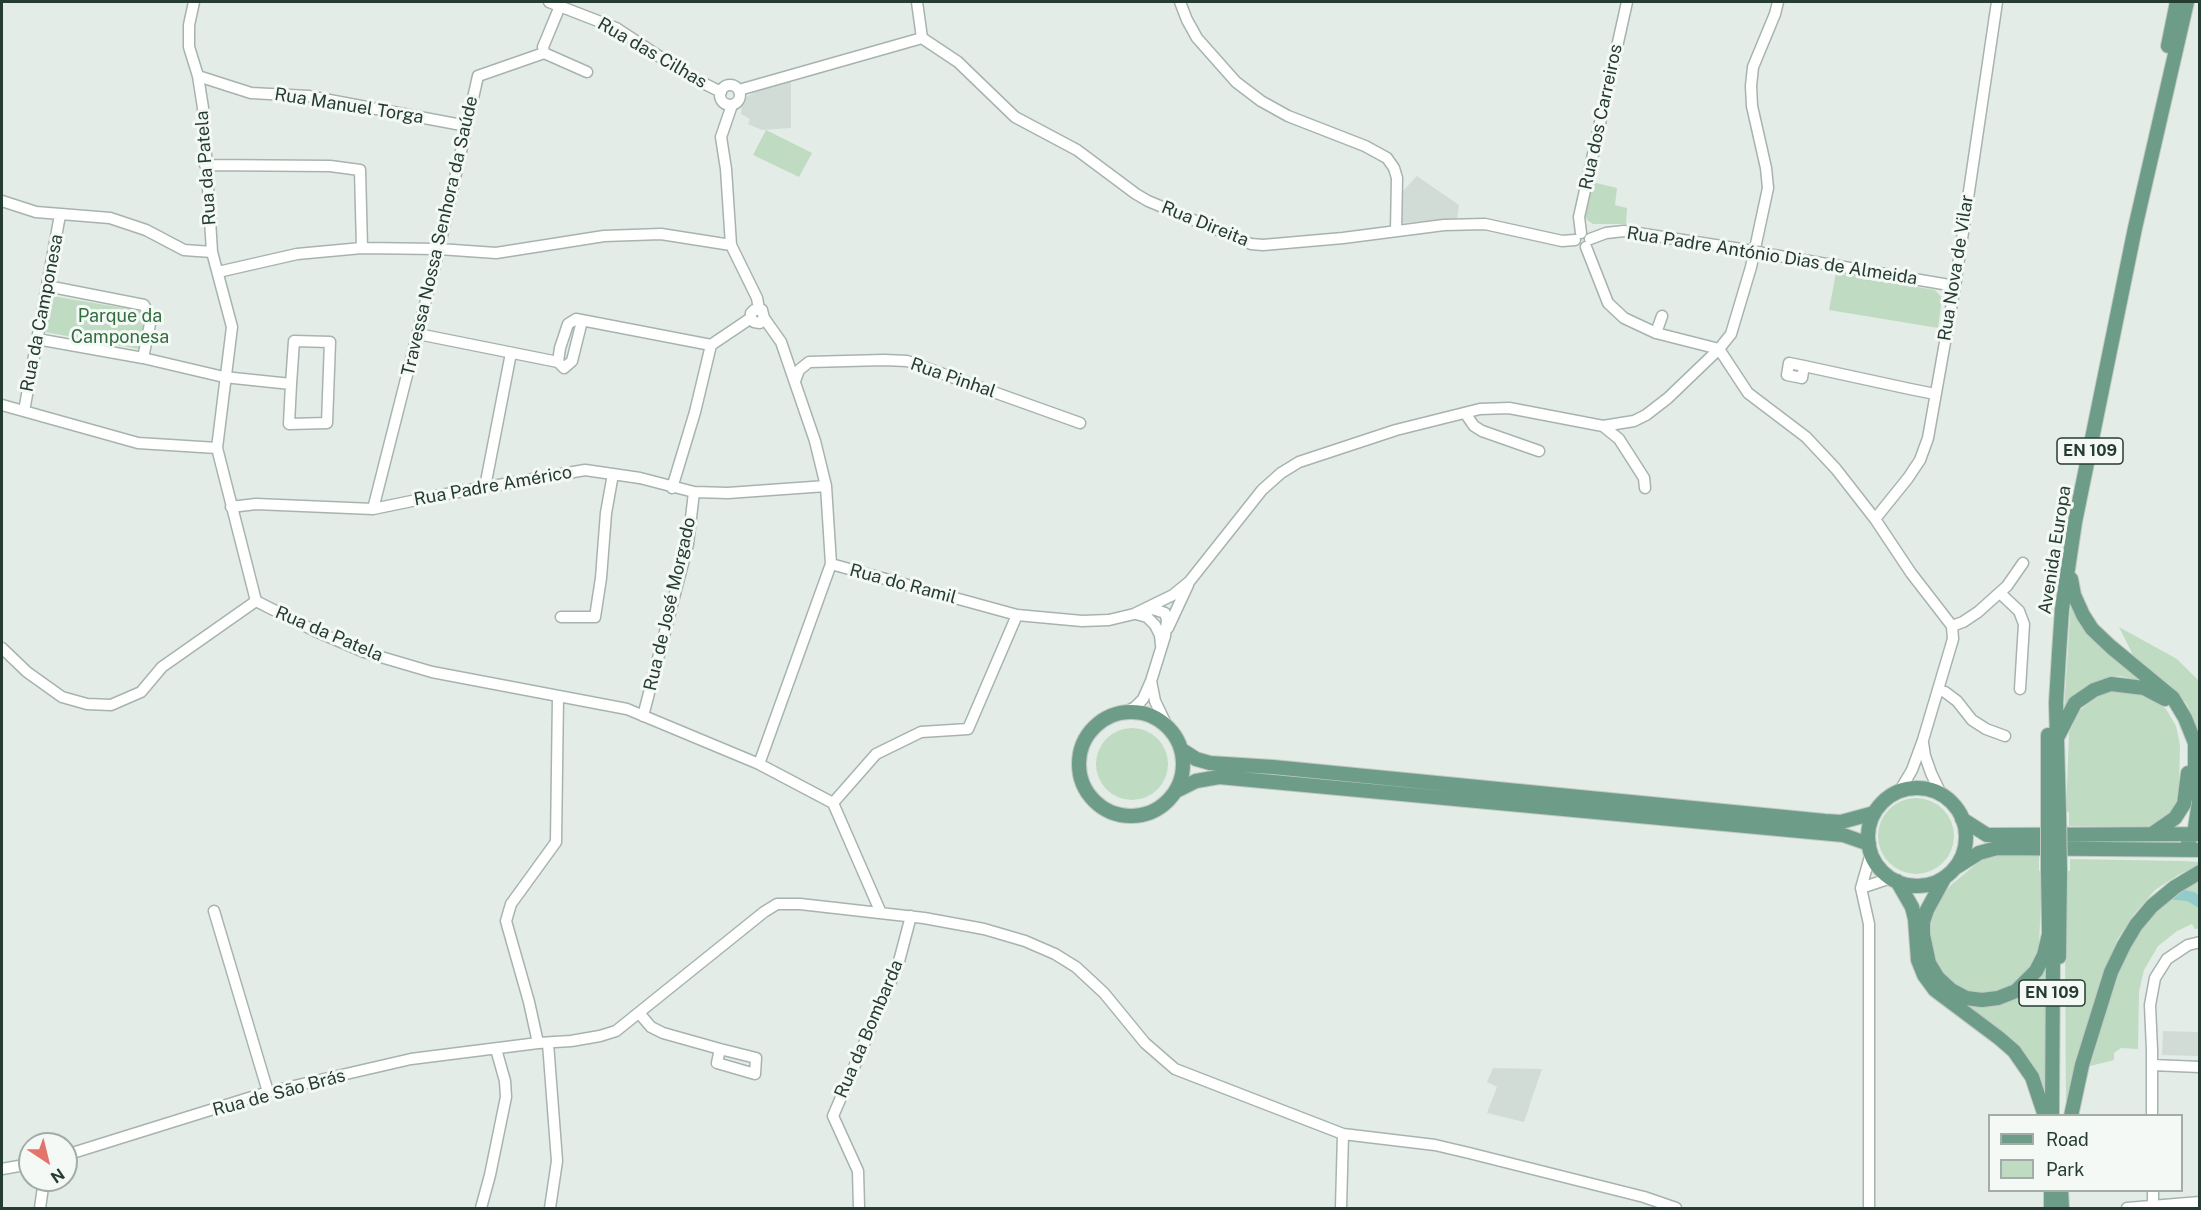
<!DOCTYPE html>
<meta charset="utf-8">
<style>
body{margin:0}
#map{position:relative;width:2201px;height:1210px;overflow:hidden;background:#e4ece7;font-family:"Public Sans",sans-serif}
canvas{display:block}
.frame{position:absolute;inset:0;border:3px solid #253c32;pointer-events:none}
.legend{position:absolute;left:1988px;top:1114px;width:195px;height:78px;box-sizing:border-box;background:#f4f9f6;border:2px solid #a1ada8;margin:0;padding:8px 10px;list-style:none;font-size:18px;color:#253c32}
.legend li{display:flex;align-items:center;gap:12px;height:30px}
.legend b{width:30px;border:2px solid #a1ada8}
.north{position:absolute;left:18px;top:1132px;width:60px;height:60px;box-sizing:border-box;background:#f4f9f6;border:2px solid #a1ada8;border-radius:50%;rotate:145deg;font-size:16px;font-weight:700;line-height:24px;text-align:center;color:#253c32}
.north::after{content:'';display:block;margin:auto;width:21px;height:27px;background:#e3746b;clip-path:polygon(50% 0,100% 100%,50% 72%,0 100%)}
</style>
<div id="map">
<canvas width="2201" height="1210"></canvas>
<div class="frame"></div>
<ul class="legend">
<li><b style="height:8px;background:#6d9d89"></b>Road</li>
<li><b style="height:16px;background:#bfdbc2"></b>Park</li>
</ul>
<div class="north">N</div>
</div>
<script>
const ctx = document.querySelector('canvas').getContext('2d');
ctx.lineJoin = 'round';
function fillPath(path, color) { ctx.fillStyle = color; ctx.fill(path, 'evenodd'); }
const toPath = rows => new Path2D(rows.map(r => 'M' + r).join(''));
function trace(path, color, width, dash) { ctx.strokeStyle = color; ctx.lineWidth = width; ctx.lineCap = dash ? 'butt' : 'round'; ctx.setLineDash(dash || []); ctx.stroke(path); }
function write(font, color, halo, rows, align = 'center') {
  ctx.font = font + ' "Public Sans",sans-serif'; ctx.lineWidth = 6; ctx.setLineDash([]); ctx.textBaseline = 'middle'; ctx.strokeStyle = halo; ctx.fillStyle = color; for (const [text, x, y, turn = 0] of rows) {
    ctx.save(); ctx.translate(x, y); ctx.rotate((+turn || 0) * Math.PI / 180); ctx.textAlign = isNaN(turn) ? turn : align; if (halo) ctx.strokeText(text, 0, 0); ctx.fillText(text, 0, 0); ctx.restore();
  }
}
fillPath(toPath([
 [791,81,791,128,762,130,748,124,750,119,741,114,742,102,748,96,762,88],
 [1417,176,1459,205,1457,219,1401,223,1399,195],
 [2163,1031,2199,1032,2199,1056,2162,1055],
 [1493,1068,1542,1069,1524,1122,1487,1113,1497,1087,1487,1082]
]), '#d2dcd6');
fillPath(toPath([
 [766,130,812,153,799,177,753,155],
 [1592,182,1617,188,1615,205,1627,208,1626,224,1593,224,1587,220,1585,216],
 [1836,273,1935,290,1942,298,1938,328,1829,310],
 [46,295,141,311,146,317,139,349,39,331],
 [2071,600,2150,683,2120,676,2108,678,2064,711],
 [2119,627,2177,659,2199,681,2199,735,2187,704,2170,685,2135,659],
 [2126,690,2142,692,2155,698,2166,709,2176,726,2180,745,2179,788,2175,807,2163,820,2149,827,2069,826,2069,812,2066,812,2069,733,2080,710,2095,698,2109,692],
 '1096 764a36 36 0 1 1 72 0a36 36 0 1 1-72 0Z',
 '1878 836a38 38 0 1 1 76 0a38 38 0 1 1-76 0Z',
 [2039,854,2039,871,2042,872,2039,946,2029,970,2011,986,1991,995,1973,993,1958,987,1944,976,1933,956,1929,942,1931,922,1939,900,1951,885,1981,860,1995,855],
 [2070,859,2182,861,2199,862,2199,865,2178,875,2155,890,2134,914,2117,940,2103,980,2066,1110,2065,933,2067,871,2070,871],
 [2199,876,2199,929,2195,929,2192,924,2177,931,2158,946,2144,970,2139,992,2138,1049,2121,1048,2114,1053,2114,1060,2090,1066,2124,954,2155,909],
 [2046,966,2045,1038,2046,1091,2029,1061,1950,994,1989,1005]
]), '#bfdbc2');
fillPath(toPath([
 [2179,889,2194,892,2199,895,2199,908,2187,901,2167,899]
]), '#92cbca');
const minor = toPath([
 [194,2,189,25,189,47,198,76,203,108,212,252,232,327,217,448,256,601,315,631,364,652,432,672,627,709,759,764,833,803,881,913],
 [549,2,616,28,689,76,721,92],
 [917,2,922,38],
 [1180,2,1187,20,1197,38,1236,82,1261,101,1288,116,1365,146,1387,158,1394,168,1397,178,1396,231],
 [922,38,958,62,1015,117,1077,150,1136,194,1148,201,1251,244,1263,245,1343,238,1444,225,1485,224,1562,241,1575,240],
 [544,53,543,47,560,6],
 [198,76,251,93,308,96,467,126],
 '720 95a10 10 0 1 1 20 0a10 10 0 1 1-20 0Z',
 [739,90,922,38],
 [732,105,721,137,726,169,731,245,757,298,759,309],
 [205,165,330,166,360,170,362,248],
 [2,201,36,212,110,218,146,230,184,250,212,252],
 [1581,233,1579,217,1627,2],
 [1590,239,1606,233,1624,231,1741,249],
 [1586,247,1608,303,1624,318,1656,333,1719,349],
 [1762,253,1955,286],
 [218,272,297,254,362,248,439,249,496,253,604,236,661,234,731,245],
 [47,286,144,305,151,319,143,358],
 [764,318,760,323,754,322,751,318,751,313,754,310,762,310,764,318,781,342,815,441,826,486,831,564,1017,615,1082,621,1109,620,1134,614,1173,595,1189,582,1262,490,1281,473,1299,462,1396,430,1480,409,1509,408,1603,426,1634,421,1646,415,1668,398,1719,349,1731,334,1751,267,1768,188,1766,168,1752,106,1751,86,1753,67,1775,14,1778,2],
 [1656,333,1662,316],
 [418,334,558,362,560,348,568,324,576,319,711,345],
 [37,339,143,358,224,377,291,384,289,424,327,423,330,342,294,341,291,384],
 [1719,349,1748,393,1806,437,1836,469,1875,519,1911,573,1952,626,1953,639,1923,740,1912,770,1899,792],
 [558,362,564,368,572,361,582,321],
 [1804,366,1802,378,1787,375,1789,363,1804,366,1910,389,1935,394],
 [795,381,799,370,809,362,884,360,907,361,1080,423],
 [2,405,138,443,217,448],
 [24,411,60,215],
 [1465,413,1474,426,1482,431,1539,451],
 [1603,426,1619,439,1644,478,1645,488],
 [485,487,511,353],
 [672,488,695,412,711,345,751,318],
 [231,507,256,504,373,509,441,495,585,470,640,478,694,492,728,493,826,486],
 [373,509,439,249,478,76,544,53,587,72],
 [1875,519,1908,478,1920,460,1928,438,1955,286,1997,2],
 [2000,593,2019,611,2024,624,2020,689],
 [1136,614,1147,617,1155,625,1160,635,1161,645],
 [561,617,595,617,601,578,606,513,613,474],
 [1952,626,1963,622,1978,612,2007,586,2023,563],
 [1168,628,1188,585],
 [2,648,27,672,62,697,87,704,111,705,141,692,162,667,256,601],
 [1151,681,1155,701,1167,726],
 [1938,690,1945,692,1957,701,1972,720,1986,729,2005,736],
 [1126,712,1135,707,1143,699,1151,681,1165,636,1167,620,1165,613,1153,609,1146,611],
 [643,716,688,544,694,492],
 [1923,743,1925,756,1931,773,1941,794],
 [759,764,831,564],
 [833,803,876,754,921,732,968,729,1017,615],
 [1861,888,1891,878],
 [214,911,268,1092],
 [639,1013,651,1027,663,1033,720,1049],
 [538,1043,529,1002,506,921,511,904,556,842,558,696],
 [548,1043,557,1161,550,1208],
 [720,1049,756,1058,755,1074,717,1063,720,1049],
 [2152,1065,2200,1067],
 [2152,1116,2152,1050,2150,1005,2155,978,2167,959,2188,945,2200,942],
 [66,1155,268,1092,411,1059,538,1043,571,1041,600,1036,616,1031,764,912,777,904,800,904,924,918,984,929,1025,941,1055,954,1076,967,1104,993,1145,1043,1175,1069,1343,1134,1435,1145,1469,1153,1644,1197,1676,1208],
 [2,1169,30,1164],
 [2153,1190,2153,1205],
 [40,1208,44,1180],
 [481,1208,490,1175,506,1097,505,1081,496,1049],
 [859,1208,858,1171,833,1116,898,965,911,916],
 [1341,1208,1343,1134],
 [1869,1208,1869,924,1861,888,1871,853],
 [2127,1208,2200,1202]
]);
const major = toPath([
 [2168,46,2177,2],
 [2071,579,2074,595,2083,615,2092,629,2111,647,2173,698,2185,718,2195,743,2195,789,2200,803],
 '1079 764a52 52 0 1 1 104 0a52 52 0 1 1-104 0Z',
 [2057,738,2075,703,2094,690,2111,684,2144,688,2165,699],
 [1182,750,1196,759,1210,763,1273,767,1825,821,1841,822,1874,813],
 '1868 837a49 49 0 1 1 98 0a49 49 0 1 1-98 0Z',
 [1176,791,1196,781,1219,777,1843,835,1869,844],
 [2048,812,2048,735],
 [2059,812,2056,703,2059,653,2062,609,2075,522,2135,228,2187,2],
 [1962,819,1987,835,2200,834],
 [2152,834,2175,818,2184,804,2188,773],
 [2188,841,2194,834,2199,802],
 [1955,868,1979,853,1997,848,2200,850],
 [2048,871,2049,934,2053,960,2052,1116],
 [1945,877,1927,910,1923,922,1923,935,1929,963,1938,978,1951,990,1966,998,1982,1000,1998,998,2016,991,2036,971,2044,955,2049,934],
 [1897,881,1912,907,1915,919,1918,960,1924,975,1935,990,1999,1038,2014,1051,2032,1077,2045,1116],
 [2059,957,2060,871],
 [2071,1116,2082,1065,2111,972,2124,945,2136,925,2152,906,2175,887,2200,872],
 [2051,1190,2051,1208],
 [2061,1190,2062,1208]
]);
trace(minor, '#a7b4ad', 13);
trace(major, '#c2c8c6', 16);
trace(minor, '#fff', 10);
trace(major, '#6d9d89', 14);
const minorBridge = toPath([
 [1741,249,1762,253]
]);
const majorBridge = toPath([
 [2059,812,2060,871],
 [2048,871,2048,812]
]);
trace(minorBridge, '#a7b4ad', 13, []);
trace(majorBridge, '#c2c8c6', 16, []);
trace(minorBridge, '#fff', 10);
trace(majorBridge, '#6d9d89', 14);
for (const [x, y, w] of [
 [2090,451,66],
 [2052,993,66]
]) { const box = new Path2D(); box.roundRect(x - w / 2, y - 13, w, 26, 4.5); ctx.fillStyle = '#f4f9f6'; ctx.fill(box); trace(box, '#253c32', 1.5); }
write('bold 16px', '#253c32', null, [
 ["EN 109",2090,451],
 ["EN 109",2052,993]
]);
write('18px', '#253c32', '#f4f9f6', [
 ["Rua das Cilhas",652,53,30],
 ["Rua Manuel Torga",349,106,9],
 ["Rua dos Carreiros",1601,117,-78],
 ["Rua da Patela",206,168,-94],
 ["Rua Direita",1205,224,22],
 ["Travessa Nossa Senhora da Saúde",440,236,-77],
 ["Rua Padre António Dias de Almeida",1772,256,9],
 ["Rua Nova de Vilar",1956,268,-81],
 ["Rua da Camponesa",42,313,-79],
 ["Rua Pinhal",953,378,19],
 ["Rua Padre Américo",493,486,-10],
 ["Avenida Europa",2055,550,-81],
 ["Rua do Ramil",903,584,15],
 ["Rua de José Morgado",670,604,-77],
 ["Rua da Patela",329,634,23],
 ["Rua da Bombarda",869,1029,-67],
 ["Rua de São Brás",279,1093,-15]
]);
write('18px', '#346e41', '#f4f9f6', [
 ["Parque da",120,316],
 ["Camponesa",120,337]
]);
</script>
